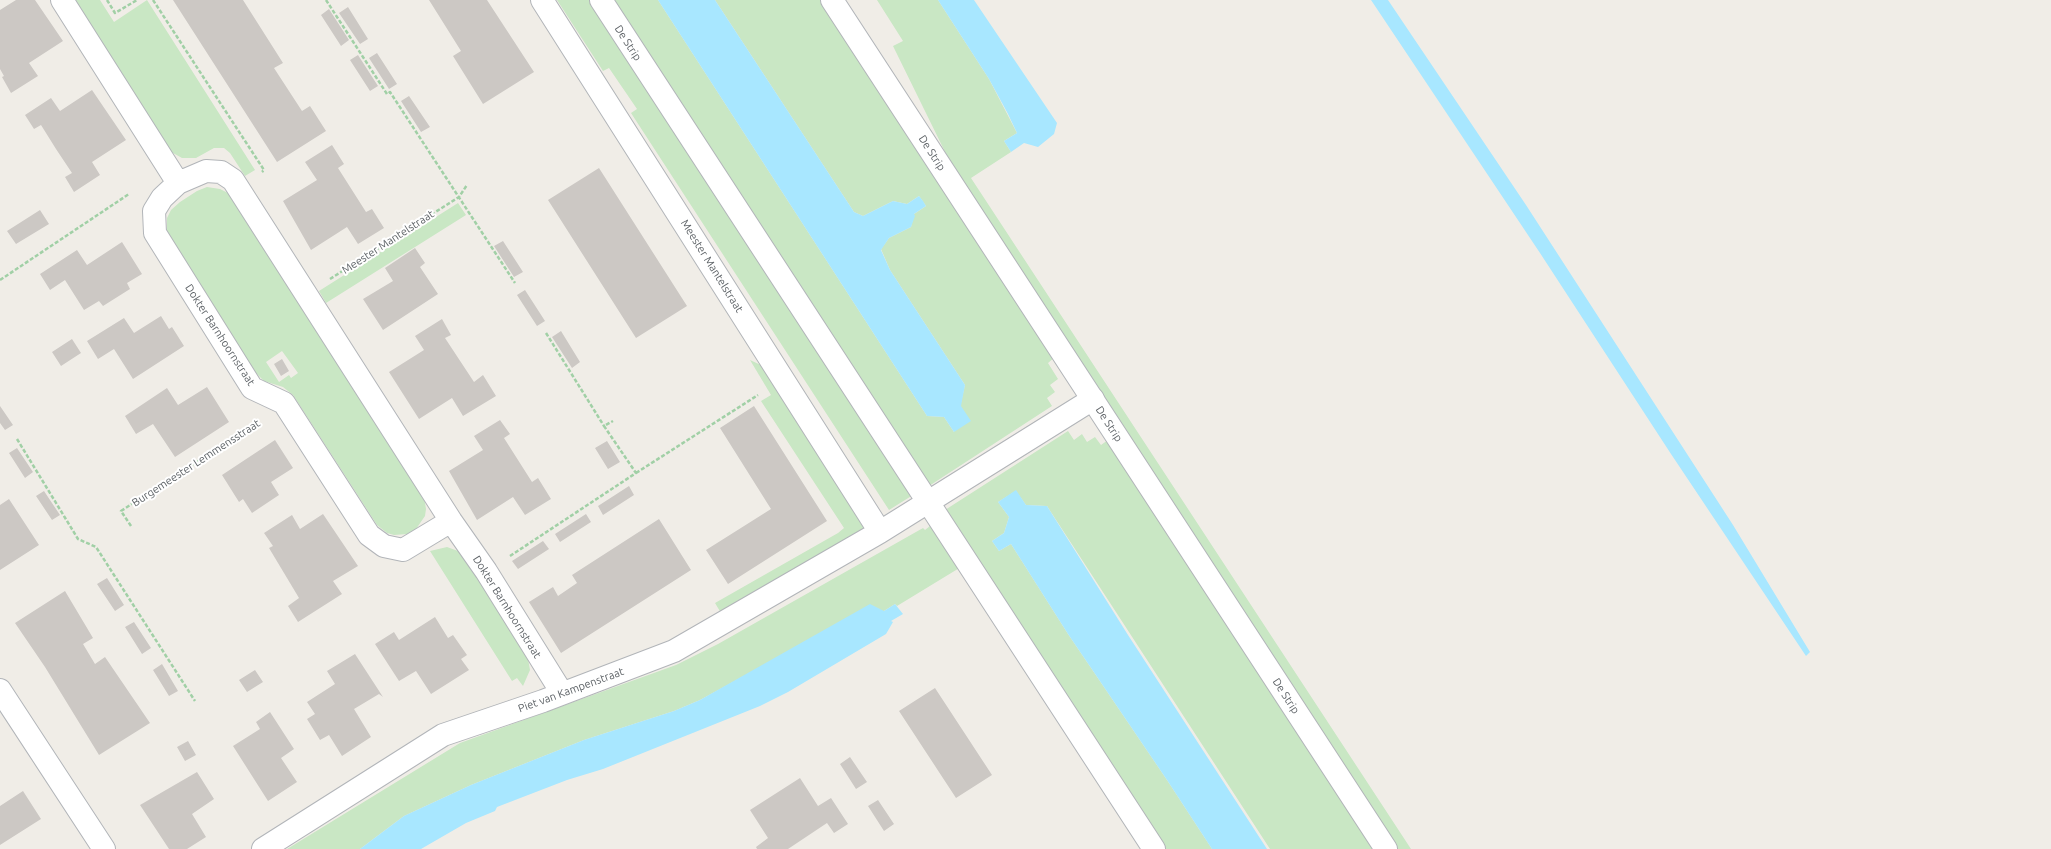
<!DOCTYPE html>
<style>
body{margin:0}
canvas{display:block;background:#f0ede7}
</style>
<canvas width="2051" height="849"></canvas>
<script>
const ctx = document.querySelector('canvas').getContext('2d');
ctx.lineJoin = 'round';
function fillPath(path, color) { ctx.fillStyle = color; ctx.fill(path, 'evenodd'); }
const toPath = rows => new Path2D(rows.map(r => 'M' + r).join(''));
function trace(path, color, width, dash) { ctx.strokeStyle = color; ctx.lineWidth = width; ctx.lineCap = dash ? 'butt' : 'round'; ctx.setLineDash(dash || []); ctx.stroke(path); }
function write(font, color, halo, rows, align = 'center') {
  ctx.font = font + ' Ubuntu,sans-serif'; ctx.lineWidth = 4; ctx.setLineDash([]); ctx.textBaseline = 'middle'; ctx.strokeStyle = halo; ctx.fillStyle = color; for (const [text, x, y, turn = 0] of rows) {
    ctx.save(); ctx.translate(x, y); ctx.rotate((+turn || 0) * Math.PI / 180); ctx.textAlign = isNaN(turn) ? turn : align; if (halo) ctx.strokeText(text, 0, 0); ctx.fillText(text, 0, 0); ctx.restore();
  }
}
fillPath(toPath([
 [74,0,100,0,114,22,147,0,255,170,245,176,230,153,224,148,214,148,196,158,182,158,173,153,167,147],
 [557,0,593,0,913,495,889,510,631,113,637,109,609,68,603,71],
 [612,0,658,0,927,416,944,417,954,432,965,385,890,270,881,249,889,238,911,227,914,214,926,206,919,196,907,204,893,201,863,216,854,212,715,0,823,0,1055,357,1048,363,1058,379,1050,385,1055,392,1047,398,1052,406,929,486],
 [877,0,938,0,989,79,1017,133,1004,141,1011,152,971,178,1411,849,1395,849,950,162,893,46,903,41],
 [207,187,220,189,230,194,424,497,426,509,425,516,416,529,407,534,394,535,387,533,377,525,293,395,283,387,264,381,254,371,167,232,167,218,171,210,180,202,197,191],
 [282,351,298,373,291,378,289,375,279,382,266,362],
 [458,203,466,215,326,303,319,291],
 [750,360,763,366,866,529,721,613,715,603,838,533,844,528,761,401,771,395],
 [1068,431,1074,440,1082,434,1087,442,1095,437,1101,445,1108,440,1374,849,1270,849,1047,506,1026,505,1016,491,998,502,1009,517,1004,533,992,541,999,551,1011,544,1068,634,1167,780,1212,849,1164,849,945,510],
 [930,526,935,528,961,567,897,606,895,604,884,611,775,659,700,700,674,711,584,740,471,785,404,816,360,849,287,849,460,743,676,665,718,644,923,528,925,530],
 [447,547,458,551,463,555,528,659,530,670,523,686,517,678,512,681,430,551]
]), '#c9e7c4');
fillPath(toPath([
 [658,0,715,0,854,212,863,216,893,201,907,204,919,196,923,201,926,206,914,214,915,216,911,227,889,238,881,250,890,270,965,385,961,406,971,421,954,432,944,417,927,416],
 [938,0,974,0,1057,123,1054,134,1038,147,1024,143,1011,152,1004,141,1017,133,1008,114,989,79],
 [1371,0,1388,0,1526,205,1733,525,1810,652,1806,656,1671,454,1540,253],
 [1016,490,1026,505,1047,506,1128,635,1267,849,1212,849,1167,780,1068,634,1011,544,999,551,992,541,1004,533,1009,517,998,502],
 [870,604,884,611,895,604,903,614,891,621,893,622,886,634,788,692,760,706,603,769,567,780,497,807,495,811,466,823,421,849,360,849,404,816,471,785,584,740,674,711,700,700]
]), '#a8e7ff');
fillPath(toPath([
 [16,0,35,0,63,41,29,63,38,76,11,93,2,77,4,76,0,69,0,10],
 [173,0,243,0,283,63,274,68,302,111,310,106,326,131,277,162],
 [429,0,487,0,534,72,483,104,453,56,461,51],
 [348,7,368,39,360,44,339,13],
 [329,9,349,40,341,46,321,15],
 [377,53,397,84,389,89,369,58],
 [358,55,378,86,370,91,350,60],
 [92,90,126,140,92,162,100,175,74,192,65,177,72,173,56,149,41,125,34,129,25,115,51,98,60,111],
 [409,96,430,127,421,132,401,101],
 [332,145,344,164,338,168,366,212,372,209,384,228,358,244,347,227,311,250,283,201,317,180,305,162],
 [599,168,687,306,636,338,548,200],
 [40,210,49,224,16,244,7,231],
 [503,241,523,272,514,277,494,246],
 [122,242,142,274,127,283,130,289,103,306,99,301,84,310,65,280,50,290,40,274,77,250,87,265],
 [415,248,425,263,420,267,438,294,383,330,363,299,393,281,385,268],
 [525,290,545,321,537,326,517,295],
 [161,316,169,329,172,327,184,346,133,379,114,349,98,359,87,341,124,318,134,333],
 [442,319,451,335,445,338,474,382,483,375,496,396,463,416,452,398,419,419,389,372,424,350,415,336],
 [561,331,580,362,572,368,552,337],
 [72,339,81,353,61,366,52,352],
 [282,359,289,371,281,376,274,364],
 [207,387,229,422,175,457,153,424,136,434,125,416,167,388,178,405],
 [0,406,13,425,5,430,0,423],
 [754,406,827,521,728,584,706,550,771,509,720,428],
 [500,420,510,434,504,438,532,482,538,478,551,499,525,515,513,497,477,520,449,471,483,450,474,436],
 [275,440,293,468,271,482,279,495,252,513,243,499,239,502,222,475],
 [607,441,620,462,608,469,595,448],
 [17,448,33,472,25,478,9,453],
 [629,486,634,495,603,515,598,506],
 [44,491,60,515,52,520,36,496],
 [9,499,39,545,0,570,0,505],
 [323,514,358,566,333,581,342,594,298,622,288,606,299,598,269,548,273,546,264,533,292,515,300,529],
 [586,514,591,522,560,542,555,534],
 [659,519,691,570,561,653,529,602,553,587,558,596,577,583,572,575],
 [543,541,549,549,518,569,512,561],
 [107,578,124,605,115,611,97,584],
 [65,591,93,638,83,644,95,664,105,657,150,723,99,755,45,667,15,623],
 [435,617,448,638,453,635,467,655,461,659,469,670,431,694,416,671,399,681,375,644,394,632,399,640],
 [134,622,151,648,142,654,125,627],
 [355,654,383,697,379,694,354,709,371,737,342,756,329,735,320,740,307,719,315,714,307,702,335,684,327,671],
 [162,664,178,691,169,696,153,670],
 [255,670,263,682,247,692,239,680],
 [935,688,992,775,956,798,899,711],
 [270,712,294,749,281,758,297,782,268,801,233,746,260,729,256,722],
 [188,741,196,755,185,761,177,747],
 [850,757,867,782,856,789,840,764],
 [197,772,214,799,192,814,206,837,187,849,169,849,140,805],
 [800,778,818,806,831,798,848,824,834,833,827,823,788,849,757,849,756,847,768,838,750,810],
 [23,791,41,819,0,845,0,806],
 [878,800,894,824,884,831,868,806]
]), '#ccc8c4');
const minor = toPath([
 [62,0,178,183,206,171,221,172,233,180,451,521,486,571,562,693],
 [542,0,880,532],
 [178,183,162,198,154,211,155,233,252,388,284,403,369,535,384,546,403,550,451,521],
 [0,690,104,849],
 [263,849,443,735,543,701,674,651,880,532,1093,399]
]);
const tertiary = toPath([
 [601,0,1154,849],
 [832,0,1386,849]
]);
trace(minor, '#b2b5b9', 24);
trace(tertiary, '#b2b5b9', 24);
trace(toPath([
 [107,0,115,13,137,0],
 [153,0,264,170,262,172],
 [326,0,387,94,390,92,515,283],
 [330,279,459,197,467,185],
 [0,280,129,194],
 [546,333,604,426],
 [17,439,78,539,96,547,195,701],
 [636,473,758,395],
 [131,526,121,511,258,422],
 [510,556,636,473,604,426,613,421]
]), '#a1d0a6', 2.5, [4, 2]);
trace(minor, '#fff', 22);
trace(tertiary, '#fff', 22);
write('11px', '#5e6367', '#fff', [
 ["De Strip",628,43,57],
 ["De Strip",932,153,57],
 ["Meester Mantelstraat",388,242,-33],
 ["Meester Mantelstraat",712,266,58],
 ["Dokter Barnhoornstraat",220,335,57],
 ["De Strip",1109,424,57],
 ["Burgemeester Lemmensstraat",196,463,-33],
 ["Dokter Barnhoornstraat",507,607,58],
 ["Piet van Kampenstraat",571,690,-20],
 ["De Strip",1286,696,57]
]);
</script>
